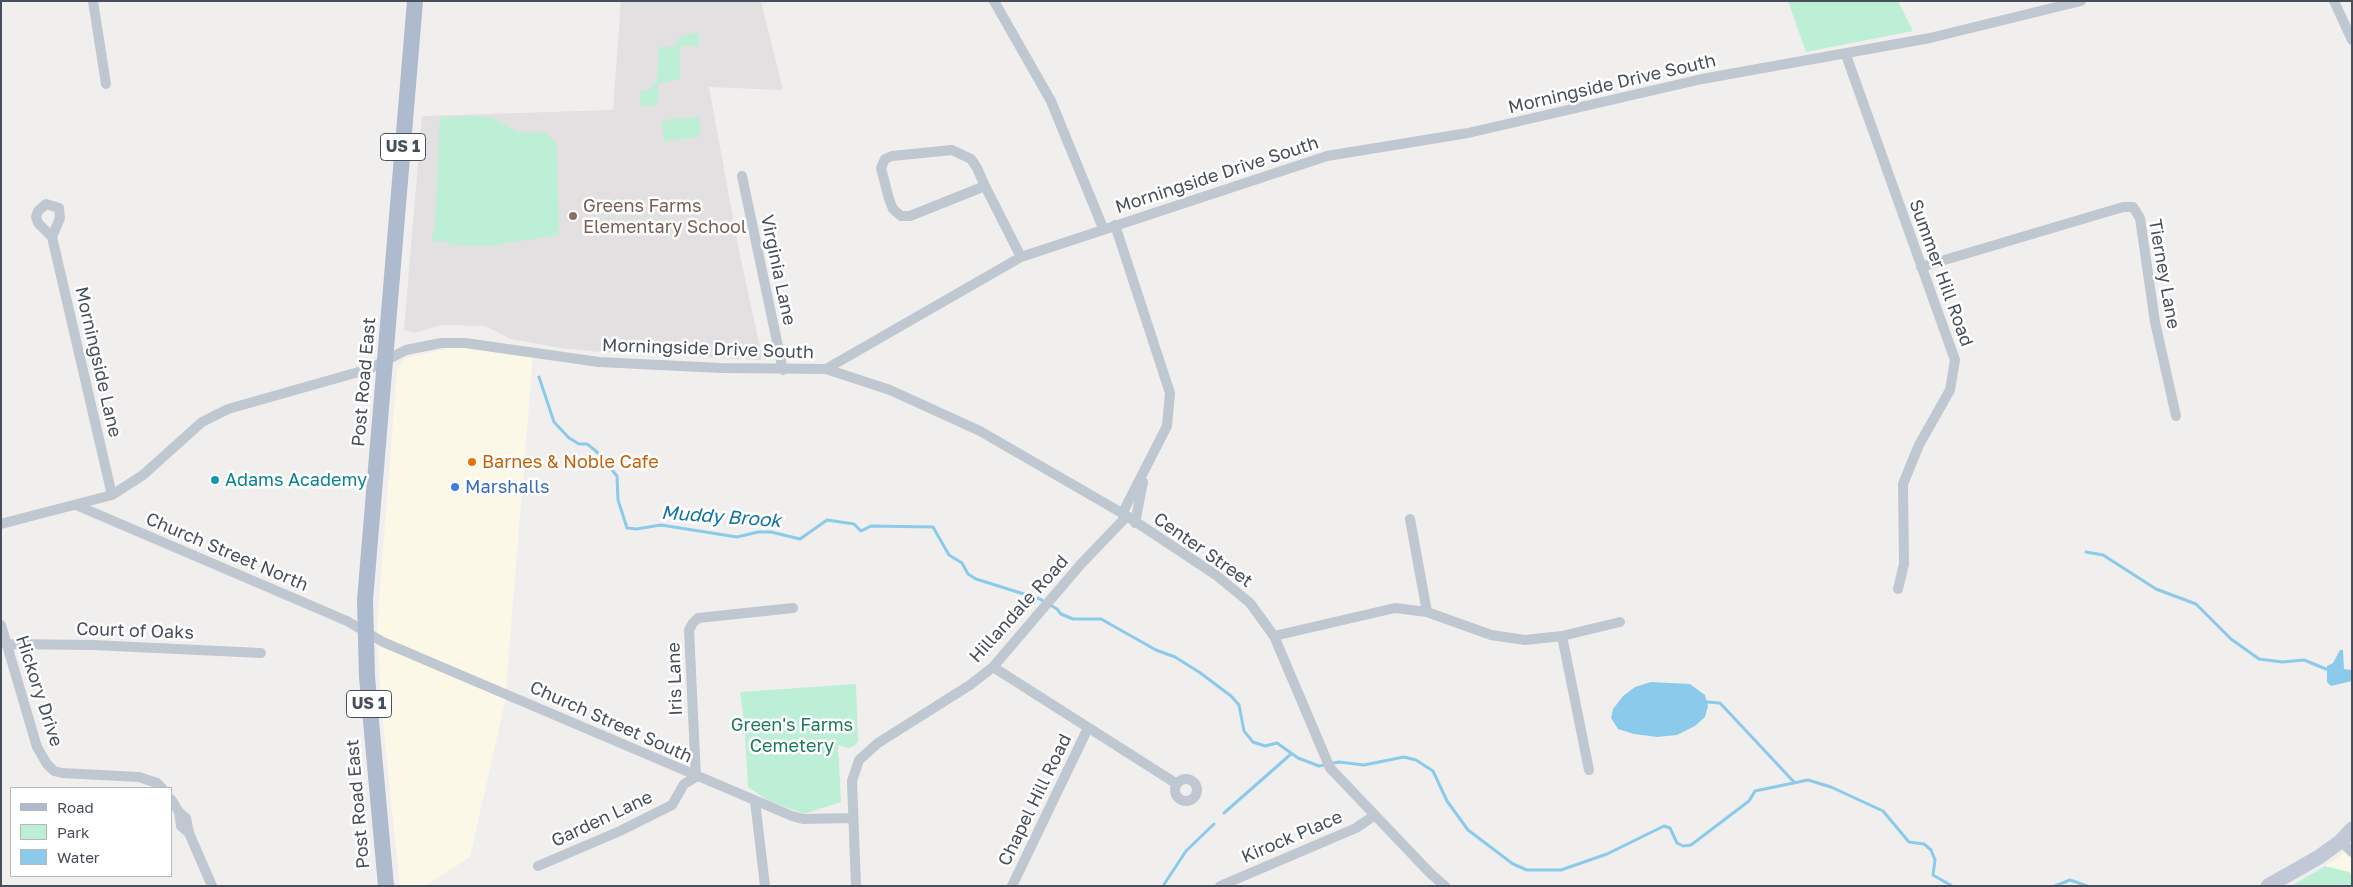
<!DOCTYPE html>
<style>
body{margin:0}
#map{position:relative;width:2353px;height:887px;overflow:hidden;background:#f1efee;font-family:"Golos Text",sans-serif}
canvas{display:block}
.frame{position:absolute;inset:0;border:2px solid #474f5b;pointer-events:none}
.legend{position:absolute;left:10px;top:787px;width:162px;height:90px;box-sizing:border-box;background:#fff;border:1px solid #b5b9bd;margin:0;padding:6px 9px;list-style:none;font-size:15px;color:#474f5b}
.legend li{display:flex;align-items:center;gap:10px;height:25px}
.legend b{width:25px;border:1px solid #b5b9bd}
</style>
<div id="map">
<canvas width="2353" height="887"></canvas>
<div class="frame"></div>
<ul class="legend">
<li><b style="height:6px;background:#aebacd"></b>Road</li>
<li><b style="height:14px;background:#bdeed6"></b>Park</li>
<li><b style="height:14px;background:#8bcaea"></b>Water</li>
</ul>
</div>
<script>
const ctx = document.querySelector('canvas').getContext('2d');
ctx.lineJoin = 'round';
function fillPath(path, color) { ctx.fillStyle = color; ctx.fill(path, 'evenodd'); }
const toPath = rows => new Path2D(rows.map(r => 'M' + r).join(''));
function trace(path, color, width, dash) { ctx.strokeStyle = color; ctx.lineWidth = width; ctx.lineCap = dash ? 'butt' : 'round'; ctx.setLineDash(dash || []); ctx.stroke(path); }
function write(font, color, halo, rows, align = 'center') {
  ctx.font = font + ' "Golos Text",sans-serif'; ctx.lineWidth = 5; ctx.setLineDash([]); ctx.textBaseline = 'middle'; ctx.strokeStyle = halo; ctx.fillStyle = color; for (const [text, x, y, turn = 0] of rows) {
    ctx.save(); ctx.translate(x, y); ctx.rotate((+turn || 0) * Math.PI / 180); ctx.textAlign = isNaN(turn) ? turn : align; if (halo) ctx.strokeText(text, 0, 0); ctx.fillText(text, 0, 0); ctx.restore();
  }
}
fillPath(toPath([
 [450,348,481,348,533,355,505,701,470,857,425,886,400,886,381,703,377,627,397,370,405,358],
 [2352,848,2352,886,2291,886,2325,866]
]), '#fbf8e8');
fillPath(toPath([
 [621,1,761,1,783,90,709,87,739,251,761,352,761,360,600,352,561,348,511,339,485,326,441,325,414,333,404,330,422,116,613,110]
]), '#e2e0e0');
fillPath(toPath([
 [1788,1,1898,1,1913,31,1806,52],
 [698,32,699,46,681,46,680,49,680,79,658,84,658,104,641,107,640,92,651,89,652,83,657,82,659,47,674,47,678,39,684,35],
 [470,116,490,117,518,132,546,133,557,145,559,235,487,246,451,245,444,240,436,243,431,237,435,229,440,118],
 [699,117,700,137,664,141,662,120],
 [856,684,858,742,854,746,848,748,838,745,841,802,804,814,767,800,748,787,744,720,740,692],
 [2325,866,2349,872,2352,876,2352,886,2291,886]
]), '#bdeed6');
fillPath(toPath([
 [2340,650,2343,650,2344,669,2352,670,2352,681,2331,686,2327,682,2327,666,2333,663],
 [1651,682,1690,684,1705,695,1708,706,1705,717,1695,726,1677,735,1657,737,1634,734,1618,729,1611,718,1613,709,1623,696,1635,687]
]), '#8bcaea');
trace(toPath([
 [539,377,554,422,569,438,579,444,587,444,596,451,617,476,618,500,627,528,636,529,661,525,737,537,758,532,771,532,800,539,827,520,854,524,861,531,871,526,933,527,949,555,962,563,968,574,976,579,1040,599,1057,609,1061,614,1073,619,1101,619,1156,650,1175,657,1199,672,1231,696,1239,705,1244,731,1253,742,1265,746,1277,743,1298,758,1319,766,1339,762,1364,765,1404,757,1416,760,1433,771,1447,801,1468,830,1513,864,1527,870,1561,870,1607,854,1664,826,1670,828,1677,843,1683,846,1691,845,1749,801,1755,791,1808,780,1831,787,1883,811,1909,842,1924,844,1931,850,1935,860,1933,875,1952,886],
 [2086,552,2103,555,2156,589,2196,604,2231,639,2259,659,2282,662,2304,660,2326,669],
 [1707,702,1720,703,1794,782],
 [1224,813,1291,754],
 [1163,886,1186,851,1214,824],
 [2055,886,2070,880,2087,886]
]), '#8bcaea', 3);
trace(toPath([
 [93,1,106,84],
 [994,1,1051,101,1103,228],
 [2334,1,2352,40],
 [1846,55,1955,360,1950,390,1919,445,1903,484,1904,564,1898,589],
 [952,150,971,159,977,168,985,186,910,216,901,216,893,209,889,199,881,168,885,159,892,156,952,150],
 [742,176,783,370],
 [985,186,1021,257],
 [1115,225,1170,393,1167,426,1122,514],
 [52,237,38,223,36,217,38,211,46,204,59,208,60,218,52,237,112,495],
 [1921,267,2123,207,2133,207,2140,218,2155,322,2176,416],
 [826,369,890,390,980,431,1127,516,1216,575,1250,603,1274,636,1330,768,1431,874,1445,886],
 [76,505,347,621,383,642,792,816,803,819,852,818],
 [1410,519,1427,612,1491,635,1525,640,1562,636,1620,622],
 [1135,523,1143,482],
 [1,524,112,495,143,475,202,422,228,409,369,369,406,350,441,343,465,343,599,362,721,368,826,369,1021,257,1327,156,1468,133,1702,79,1930,38,2081,1],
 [1,625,37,747,47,764,54,771,62,773,139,777,157,783,162,788],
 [1274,636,1395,608,1427,612],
 [1562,636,1589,770],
 [7,644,93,645,261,653],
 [993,667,1177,784],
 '1175 790a11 11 0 1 1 22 0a11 11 0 1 1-22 0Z',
 [171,799,179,812,181,826,189,833],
 [755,801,765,886],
 [179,812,186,818,189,833,212,886],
 [2341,841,2352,852],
 [538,866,620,831,672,805,684,784,696,777,689,630,693,623,698,618,793,608],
 [856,886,852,781,859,760,878,743,970,685,993,667,1081,564,1127,516],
 [1012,886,1088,728],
 [1220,886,1356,828,1375,815]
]), '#bfc7d0', 10);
trace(toPath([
 [2268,886,2319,857,2341,841,2352,829]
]), '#c1c9d7', 15);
trace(toPath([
 [386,886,367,677,365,600,415,1]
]), '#aebacd', 16);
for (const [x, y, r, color] of [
 [573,216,5,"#8d6e63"],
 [472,462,5,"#e8710a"],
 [215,480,5,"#0f9aa8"],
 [455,487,5,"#3f7fe0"]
]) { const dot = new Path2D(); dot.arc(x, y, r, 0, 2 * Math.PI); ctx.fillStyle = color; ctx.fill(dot); trace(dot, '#fff', 2); }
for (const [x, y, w] of [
 [403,147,45],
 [369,704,45]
]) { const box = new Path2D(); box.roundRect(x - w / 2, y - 13.5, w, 27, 4); ctx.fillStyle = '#fff'; ctx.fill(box); trace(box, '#474f5b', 1); }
write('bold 16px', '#474f5b', null, [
 ["US 1",403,147],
 ["US 1",369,704]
]);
write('18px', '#474f5b', '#fff', [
 ["Morningside Drive South",1612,84,-13],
 ["Morningside Drive South",1217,175,-18],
 ["Virginia Lane",778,270,78],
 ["Summer Hill Road",1941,273,70],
 ["Tierney Lane",2164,274,80],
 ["Morningside Drive South",708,349,2],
 ["Morningside Lane",98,362,77],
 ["Post Road East",364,382,-85],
 ["Center Street",1203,550,35],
 ["Church Street North",227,552,23],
 ["Hillandale Road",1019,609,-48],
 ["Court of Oaks",135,631,2],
 ["Iris Lane",675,679,-92],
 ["Hickory Drive",39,691,72],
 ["Church Street South",611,722,24],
 ["Chapel Hill Road",1035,800,-64],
 ["Post Road East",358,804,-95],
 ["Garden Lane",602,819,-25],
 ["Kirock Place",1292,837,-23]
]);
write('18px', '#785e54', '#fff', [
 ["Greens Farms",583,206],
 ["Elementary School",583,227]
], 'left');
write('18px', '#c56008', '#fff', [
 ["Barnes & Noble Cafe",482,462]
], 'left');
write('18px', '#0d838f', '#fff', [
 ["Adams Academy",225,480]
], 'left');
write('18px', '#366cbe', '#fff', [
 ["Marshalls",465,487]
], 'left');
write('18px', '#197b57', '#fff', [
 ["Green's Farms",792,725],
 ["Cemetery",792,746]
]);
write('italic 19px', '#0f73a6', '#fff', [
 ["Muddy Brook",721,517,4]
]);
</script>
